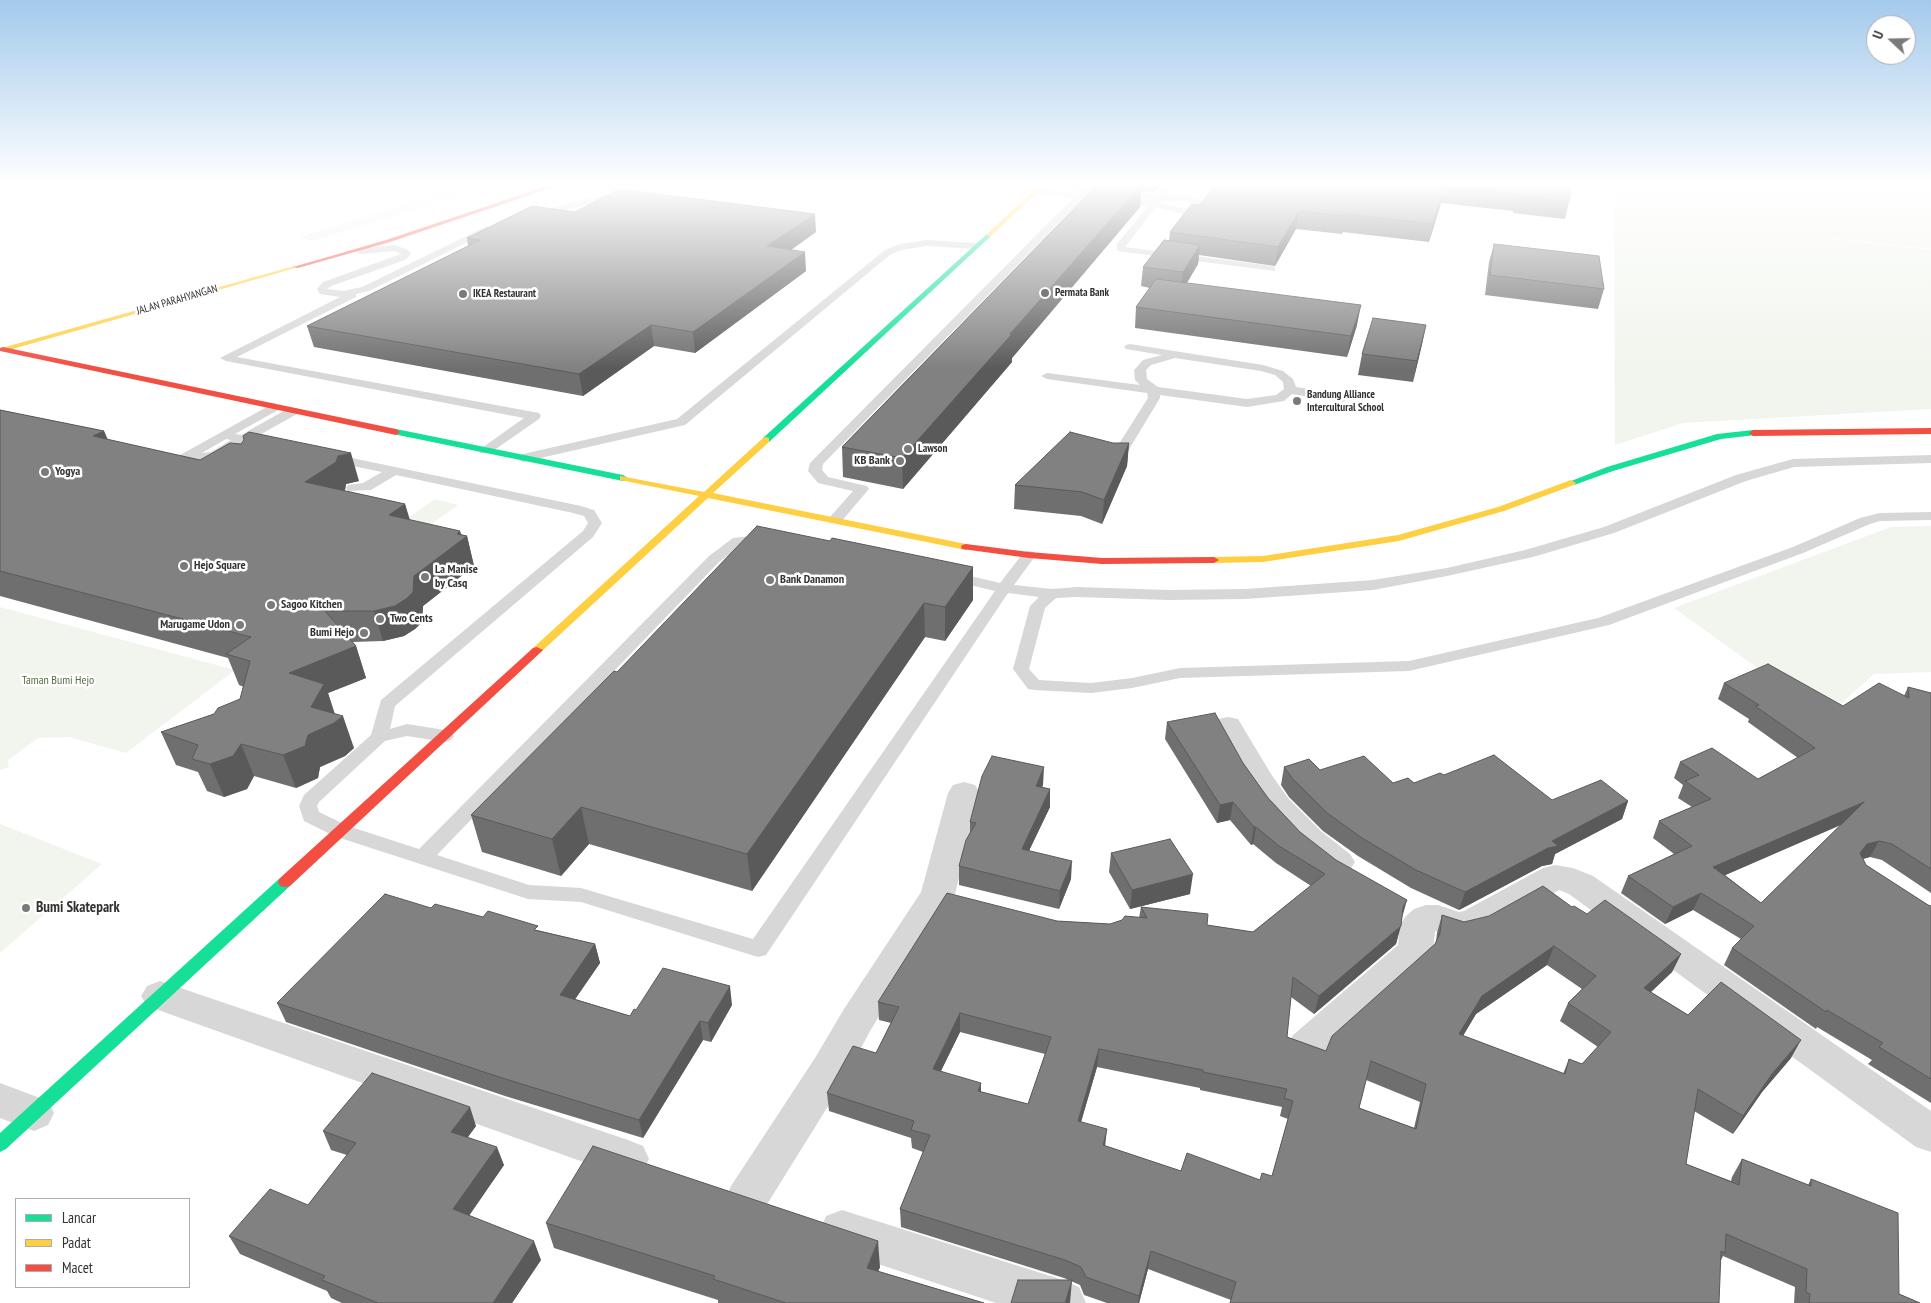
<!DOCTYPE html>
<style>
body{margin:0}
#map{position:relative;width:1931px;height:1303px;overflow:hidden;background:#fff;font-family:"PT Sans Narrow",sans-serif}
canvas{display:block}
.legend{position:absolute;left:15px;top:1198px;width:175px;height:90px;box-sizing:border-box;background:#fff;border:1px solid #adadad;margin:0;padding:6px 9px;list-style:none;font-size:15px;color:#333}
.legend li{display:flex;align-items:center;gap:10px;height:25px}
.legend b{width:25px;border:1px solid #adadad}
.north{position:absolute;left:1866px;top:15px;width:50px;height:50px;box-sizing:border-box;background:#fff;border:1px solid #adadad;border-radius:50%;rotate:291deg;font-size:14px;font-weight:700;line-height:20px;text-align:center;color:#333}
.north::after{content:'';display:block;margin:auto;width:18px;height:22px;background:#7a7a7a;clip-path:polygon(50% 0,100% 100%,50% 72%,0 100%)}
</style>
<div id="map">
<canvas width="1931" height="1303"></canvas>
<ul class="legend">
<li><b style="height:6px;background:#16e098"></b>Lancar</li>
<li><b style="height:6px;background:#ffcf43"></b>Padat</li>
<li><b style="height:6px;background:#f24e42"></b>Macet</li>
</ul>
<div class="north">U</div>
</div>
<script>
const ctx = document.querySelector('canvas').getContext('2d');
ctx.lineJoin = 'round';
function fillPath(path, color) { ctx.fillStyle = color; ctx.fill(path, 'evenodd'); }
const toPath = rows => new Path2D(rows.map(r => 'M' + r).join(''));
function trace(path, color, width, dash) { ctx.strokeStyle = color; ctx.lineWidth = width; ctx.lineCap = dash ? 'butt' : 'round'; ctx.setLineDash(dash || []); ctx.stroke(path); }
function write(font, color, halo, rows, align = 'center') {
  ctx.font = font + ' "PT Sans Narrow",sans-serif'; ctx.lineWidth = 5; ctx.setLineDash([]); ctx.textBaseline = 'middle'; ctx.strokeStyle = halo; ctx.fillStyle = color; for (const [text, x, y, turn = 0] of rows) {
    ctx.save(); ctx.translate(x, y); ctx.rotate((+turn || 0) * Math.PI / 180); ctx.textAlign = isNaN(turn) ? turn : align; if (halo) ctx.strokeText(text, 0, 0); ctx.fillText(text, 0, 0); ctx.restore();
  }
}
fillPath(toPath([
 [465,186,493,186,312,241,299,237],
 [1612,186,1931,186,1931,249,1692,223,1931,250,1931,409,1683,423,1615,445,1614,215],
 [435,499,458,505,426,528,402,522],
 [1931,526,1931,672,1874,674,1826,717,1674,608,1891,527],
 [0,607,235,670,126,753,69,737,38,738,8,760,9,767,0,770],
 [0,824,102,864,0,953]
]), '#f1f5ed');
fillPath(toPath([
 [592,186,628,186,635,191,623,199,580,206,532,218,528,215,580,200,621,194,625,191,596,189,592,186],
 [1052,186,1094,186,1092,188,1097,191,1093,194,1088,193,1087,194,1093,197,1092,199,1082,199,823,464,822,470,828,477,867,486,869,489,840,523,830,523,828,520,830,517,853,491,818,483,808,471,810,463,1073,198,1036,194,1032,191,1033,189,1078,193,1080,192,1052,186],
 [1164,186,1173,186,1166,195,1186,195,1200,199,1206,205,1201,211,1183,214,1156,207,1125,247,1272,266,1275,267,1275,271,1117,251,1117,244,1148,206,1118,204,1115,203,1115,199,1153,200,1120,197,1117,196,1117,192,1157,195,1164,186],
 [1162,201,1186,201,1197,205,1183,208,1160,203,1162,201],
 [487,226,492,229,490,231,369,291,356,294,356,297,237,357,539,413,541,416,539,419,490,453,480,453,479,450,524,418,226,361,220,358,340,297,320,294,317,289,323,282,401,254,394,251,360,254,357,253,357,249,395,245,408,250,411,254,405,260,331,286,327,289,343,291,362,287,487,226],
 [927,240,976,243,981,246,976,249,927,246,902,250,891,254,685,425,523,462,516,458,523,454,677,419,885,250,900,244,927,240],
 [1130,344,1263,365,1283,371,1293,379,1296,387,1343,394,1349,398,1343,402,1292,394,1284,401,1247,407,1160,395,1160,398,1122,461,1115,465,1108,461,1148,398,1147,393,1047,379,1041,376,1047,373,1140,385,1135,380,1134,370,1136,368,1143,360,1162,355,1126,349,1124,347,1126,345,1130,344],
 [1175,358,1261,371,1275,375,1283,382,1284,389,1276,395,1247,399,1158,387,1147,379,1146,370,1151,365,1175,358],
 [274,403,280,407,278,410,235,434,241,435,289,408,297,408,299,411,297,414,254,438,270,441,271,444,270,447,265,448,244,443,214,459,178,464,171,460,274,403],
 [226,439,231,440,211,452,202,453,226,439],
 [333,454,581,506,594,510,602,523,593,537,395,706,390,729,407,724,445,730,451,732,454,736,451,740,445,742,407,736,385,741,319,802,317,806,319,812,348,826,419,849,709,556,733,538,765,535,770,536,772,539,770,542,742,545,719,562,437,855,529,885,581,888,753,939,995,591,948,580,945,577,948,574,953,572,1000,583,1024,552,1029,551,1034,552,1036,555,1014,585,1052,589,1077,587,1168,590,1245,589,1373,580,1447,568,1525,550,1604,527,1736,475,1793,459,1931,455,1931,463,1794,467,1746,481,1614,533,1533,557,1447,576,1373,590,1245,599,1168,600,1077,597,1056,598,1045,608,1029,669,1039,680,1091,683,1132,678,1180,668,1409,661,1598,618,1793,547,1860,518,1880,513,1931,512,1931,520,1880,521,1870,524,1803,553,1609,625,1409,671,1180,678,1132,688,1091,693,1034,690,1028,689,1013,669,1030,606,1039,597,1008,593,766,955,758,957,581,902,528,899,334,836,304,821,299,806,304,795,371,735,381,700,583,531,588,523,584,516,573,513,396,475,371,490,348,491,346,488,348,485,363,483,382,472,328,461,326,458,333,454]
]), '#d7d7d7');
fillPath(toPath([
 [1228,717,1238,719,1271,774,1288,798,1322,832,1350,854,1355,862,1350,870,1338,874,1326,870,1298,848,1266,814,1242,779,1213,726,1218,719,1228,717],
 [964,782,975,785,980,793,955,894,870,1031,843,1082,761,1214,746,1220,731,1214,724,1200,731,1186,815,1058,844,1009,921,892,948,793,953,785,964,782],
 [1555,865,1573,868,1593,876,1931,1111,1931,1152,1916,1147,1569,894,1559,890,1483,932,1458,938,1435,931,1433,951,1428,961,1321,1057,1307,1062,1293,1057,1288,1046,1293,1035,1398,945,1400,925,1406,916,1414,909,1426,905,1438,905,1459,912,1464,911,1543,868,1555,865],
 [160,981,628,1140,643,1146,649,1159,643,1172,628,1178,147,1006,141,996,147,986,160,981],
 [0,1083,48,1101,54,1113,48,1125,34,1131,0,1118,0,1083],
 [842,1210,1063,1280,1079,1287,1086,1303,996,1303,842,1252,826,1246,820,1231,826,1216,842,1210]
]), '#d7d7d7');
fillPath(toPath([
 [987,234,992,235,769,442,763,442,763,438,987,234],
 [396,429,623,475,628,478,623,481,393,434,392,432,396,429],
 [1753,430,1756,431,1756,435,1721,439,1613,471,1574,485,1568,485,1566,483,1607,467,1717,434,1753,430],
 [285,877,290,878,292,882,290,886,6,1149,0,1152,0,1133,280,878,285,877]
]), '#16e098');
fillPath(toPath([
 [1038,186,1045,186,991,236,987,236,987,234,1038,186],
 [294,266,299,267,9,350,2,348,294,266],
 [766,437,769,438,769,442,713,493,966,544,971,547,966,550,708,498,541,652,533,652,531,650,533,648,699,496,620,480,620,476,704,492,763,438,766,437],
 [1571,480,1576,483,1574,485,1504,511,1399,541,1263,562,1214,563,1209,560,1214,557,1263,556,1398,535,1498,507,1571,480]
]), '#ffcf43');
fillPath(toPath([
 [547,186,557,186,390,242,298,268,293,267,386,240,547,186],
 [3,347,396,429,400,432,396,435,0,351,0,348,3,347],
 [1931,428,1931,434,1753,436,1749,433,1753,430,1931,428],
 [966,544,1029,552,1102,558,1214,557,1219,560,1214,563,1102,564,1029,558,962,549,961,547,962,545,966,544],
 [537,647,543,650,541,652,290,886,285,887,280,886,278,882,280,878,533,648,537,647]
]), '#f24e42');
fillPath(toPath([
 [1096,186,1159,186,1154,192,1141,191,1140,207,1012,358,1012,362,903,489,843,477,842,447],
 [1214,186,1571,186,1569,202,1565,219,1513,213,1513,211,1441,203,1429,242,1343,232,1342,234,1296,229,1275,266,1199,255,1198,264,1187,283,1357,325,1347,357,1135,328,1136,307,1150,288,1141,286,1143,267,1169,241,1170,232,1200,205],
 [575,212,816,232,791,250,806,271,695,353,654,346,583,396,314,347,307,326,468,246,467,238],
 [1494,244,1604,289,1598,309,1485,295,1489,262],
 [1426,325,1413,382,1358,375,1362,354],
 [0,410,104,431,108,440,200,460,359,481,346,484,345,490,344,491,405,504,410,520,467,536,474,566,423,606,422,622,415,629,404,636,383,641,352,642,356,646,366,678,328,693,335,714,354,748,345,756,320,767,318,778,296,788,254,776,247,789,224,797,207,791,198,772,176,765,161,732,214,714,240,699,244,687,239,685,228,658,0,596],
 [1113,443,1129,443,1127,466,1102,524,1081,516,1014,509,1015,485],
 [830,541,973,567,973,600,945,641,925,637,752,891,589,844,561,876,482,852,471,815,617,672],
 [1724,683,1843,706,1904,696,1908,687,1931,693,1931,893,1882,860,1870,857,1863,859,1866,865,1928,905,1931,906,1931,1103,1868,1064,1872,1060,1817,1027,1816,1029,1724,965,1732,948,1741,939,1693,910,1665,924,1621,893,1628,876,1674,854,1653,838,1659,821,1692,807,1678,798,1683,785,1674,778,1680,762,1758,779,1798,758,1748,722,1749,719,1718,699],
 [1841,825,1761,903,1725,875],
 [1167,722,1243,763,1268,798,1300,832,1402,918,1396,944,1314,1014,1291,997,1287,1037,1326,1051,1435,944,1436,942,1437,933,1442,915,1464,922,1572,907,1587,914,1681,954,1672,972,1651,992,1688,1015,1791,1058,1762,1092,1733,1134,1694,1111,1686,1164,1731,1181,1732,1177,1742,1159,1808,1185,1811,1179,1899,1294,1920,1303,1794,1303,1795,1287,1723,1256,1721,1260,1231,1300,1148,1269,1139,1303,1107,1303,1084,1295,1080,1285,1064,1278,901,1227,900,1209,923,1152,912,1148,911,1138,829,1111,827,1093,876,1053,891,1023,879,1020,878,1002,1057,921,1110,924,1139,918,1141,907,1207,925,1253,932,1311,886,1276,863,1253,844,1251,845,1230,820,1217,823,1165,739],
 [1547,965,1582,989,1568,1003,1560,1021,1598,1047,1582,1064,1569,1059,1563,1074,1463,1036,1476,1014],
 [960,1032,1045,1054,1028,1104,981,1092,941,1071],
 [1097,1067,1200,1088,1200,1090,1282,1107,1280,1116,1288,1119,1272,1176,1260,1180,1181,1171,1105,1146,1081,1122],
 [1366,1080,1420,1102,1414,1128,1359,1108],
 [1284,767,1320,770,1393,783,1414,783,1444,775,1552,800,1628,801,1622,819,1555,854,1552,864,1542,866,1459,910,1411,888,1358,856,1323,831,1289,797,1281,785],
 [1043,785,1042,787,1050,807,1029,851,1071,879,1059,909,959,885,959,866,970,832,970,822],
 [1111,853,1190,894,1130,909,1109,872],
 [431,908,483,917,595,944,600,963,575,999,630,1016,636,1010,732,1005,711,1042,703,1040,643,1138,505,1096,286,1022,277,1003],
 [476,1126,468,1137,504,1165,469,1216,541,1260,512,1303,342,1303,331,1298,327,1291,240,1254,229,1236,308,1205,347,1155,331,1150,323,1131],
 [546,1223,880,1267,878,1271,984,1303,718,1303,718,1300,554,1248]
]), '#6f6f6f');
fillPath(toPath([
 [1140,186,1141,186,1140,207,1012,358,1012,362,903,489,902,458],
 [1155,186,1159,186,1154,192],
 [1444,186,1441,203,1429,242,1433,224],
 [1299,211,1296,229,1275,266,1278,247],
 [815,214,816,232,769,265,767,246],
 [1200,245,1198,264,1181,292,1183,272],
 [805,252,806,271,695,353,693,332],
 [1361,305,1357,325,1347,357,1351,336],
 [651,325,654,346,583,396,579,374],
 [1426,325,1422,345,1413,382,1417,361],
 [104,431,115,458,93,436],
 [1129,443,1127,466,1102,524,1104,500],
 [351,453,359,481,346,484,345,490,314,510,305,482,338,456],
 [405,504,413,533,389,515],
 [460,531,463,539,467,536,474,566,423,606,422,622,415,629,404,636,383,641,374,611,414,576],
 [973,567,973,600,945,641,945,607],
 [924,603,925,637,752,891,747,854],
 [356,646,366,678,328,693,335,716,343,716,354,748,345,756,320,767,318,778,296,788,283,755,289,673],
 [241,744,254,776,247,789,224,797,210,764],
 [1044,767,1043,785,1035,803,1036,786],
 [1050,789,1050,807,1021,867,1022,849],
 [1628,801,1622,819,1555,854,1552,864,1542,866,1459,910,1465,892,1552,841],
 [1233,802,1230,820,1217,823,1220,805],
 [1864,802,1856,818,1705,884,1713,867],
 [581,807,589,844,561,876,552,839],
 [1254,827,1256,827,1253,844,1251,845],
 [1879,841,1870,857,1858,860,1860,853,1867,844],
 [1072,861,1071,879,1059,909,1060,891],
 [1193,874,1190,894,1130,909,1132,890],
 [1701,893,1693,910,1665,924,1673,907],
 [1407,900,1402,918,1403,907],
 [1401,926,1396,944,1314,1014,1319,996],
 [595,944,600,963,565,1014,560,995],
 [1554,946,1547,965,1476,1014,1453,1052,1459,1034,1482,996],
 [1681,954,1672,972,1636,1006,1644,988],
 [730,986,732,1005,711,1042,708,1023],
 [960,1013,960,1032,933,1087,933,1069],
 [700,1021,703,1040,643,1138,639,1120],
 [1801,1040,1791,1058,1762,1092,1733,1134,1743,1116,1772,1074],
 [1099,1049,1097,1067,1076,1139,1078,1121],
 [981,1083,981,1101,978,1091],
 [470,1107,476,1126,458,1150,451,1132],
 [1107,1129,1105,1147,1103,1145],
 [497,1147,504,1165,460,1228,453,1209],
 [534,1241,541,1260,512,1303,493,1303],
 [878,1241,880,1267,869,1293,867,1268],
 [1151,1251,1148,1269,1139,1303,1138,1303,1139,1296],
 [1072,1280,1070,1303,1065,1303]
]), '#5a5a5a');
const building = toPath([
 [1096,186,1140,186,1010,334,1012,334,902,458,842,447,1096,186],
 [1214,186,1444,186,1433,224,1346,214,1345,216,1299,211,1278,247,1170,232,1192,204,1200,205,1214,186],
 [1447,186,1571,186,1569,202,1517,195,1517,194,1447,186],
 [619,189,815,214,767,246,805,252,693,332,651,325,579,374,307,326,480,240,467,238,532,206,575,212,619,189],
 [1164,240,1200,245,1183,272,1143,267,1164,240],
 [1494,244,1599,256,1604,289,1490,275,1494,244],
 [1156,279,1361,305,1351,336,1136,307,1156,279],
 [1373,318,1426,325,1417,361,1362,354,1373,318],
 [0,410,104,431,93,436,200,460,230,443,241,444,244,440,243,436,249,432,351,453,338,456,336,462,305,482,405,504,389,515,460,531,457,534,467,536,414,576,413,592,406,599,395,606,374,611,325,611,356,646,289,673,324,684,311,707,343,716,334,723,308,735,305,746,283,755,241,744,233,756,210,764,192,759,198,745,161,732,214,714,218,708,240,699,250,661,226,654,251,637,0,571,0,410],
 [1070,432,1113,443,1129,443,1104,500,1082,492,1015,485,1070,432],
 [757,526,830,541,832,538,973,567,945,607,924,603,747,854,581,807,552,839,471,815,614,671,617,672,757,526],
 [1768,664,1843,706,1879,683,1909,698,1908,687,1931,693,1931,869,1892,844,1879,841,1867,844,1860,853,1866,865,1928,905,1931,906,1931,1079,1879,1047,1883,1043,1827,1010,1826,1012,1732,948,1754,926,1701,893,1673,907,1628,876,1692,846,1659,821,1711,799,1685,781,1699,775,1680,762,1712,748,1758,779,1815,748,1755,706,1759,705,1724,683,1768,664],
 [1864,802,1761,903,1713,867,1864,802],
 [1215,713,1243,763,1268,798,1300,832,1336,860,1407,900,1403,907,1401,926,1319,996,1293,977,1287,1037,1326,1051,1332,1036,1435,944,1440,933,1442,915,1464,922,1489,916,1543,886,1572,907,1574,906,1587,914,1605,900,1681,954,1644,988,1688,1015,1721,982,1801,1040,1772,1074,1743,1116,1698,1089,1686,1164,1739,1185,1742,1159,1811,1186,1811,1179,1898,1213,1899,1294,1920,1303,1809,1303,1810,1294,1806,1292,1807,1269,1726,1234,1725,1253,1721,1251,1719,1303,1230,1303,1236,1282,1151,1251,1139,1296,1086,1277,1081,1267,1065,1260,900,1209,930,1135,911,1130,914,1121,827,1093,853,1046,876,1053,899,1007,878,1002,947,893,1057,921,1110,924,1122,920,1125,916,1147,918,1141,907,1208,914,1207,925,1253,932,1325,874,1279,846,1256,827,1254,827,1233,802,1220,805,1167,722,1215,713],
 [1554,946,1596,976,1568,1003,1611,1032,1582,1064,1569,1059,1565,1074,1459,1034,1482,996,1554,946],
 [960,1013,1051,1037,1028,1104,978,1091,981,1083,933,1069,960,1013],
 [1099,1049,1203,1070,1203,1072,1287,1089,1284,1098,1293,1101,1272,1176,1262,1173,1260,1180,1187,1153,1181,1171,1103,1145,1107,1129,1078,1121,1099,1049],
 [1371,1061,1426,1084,1416,1129,1359,1108,1371,1061],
 [1494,755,1552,800,1601,780,1628,801,1552,841,1558,846,1548,848,1465,892,1416,870,1362,838,1327,813,1293,779,1284,767,1309,759,1320,770,1364,756,1393,783,1408,778,1414,783,1440,773,1444,775,1494,755],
 [992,756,1044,767,1036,786,1050,789,1022,849,1072,861,1060,891,959,866,966,840,976,823,970,822,982,776,992,756],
 [1170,839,1193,874,1132,890,1111,853,1170,839],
 [385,894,431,908,435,904,483,917,488,911,538,926,534,930,595,944,560,995,630,1016,634,1009,636,1010,663,968,730,986,708,1023,700,1021,639,1120,499,1077,277,1003,385,894],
 [372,1073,470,1107,451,1132,497,1147,453,1209,534,1241,493,1303,378,1303,322,1280,325,1276,229,1236,270,1189,308,1205,356,1143,323,1131,372,1073],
 [593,1146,878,1241,867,1268,984,1303,786,1303,713,1279,715,1276,546,1223,593,1146],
 [1018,1280,1072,1280,1065,1303,1011,1303,1018,1280]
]);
fillPath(building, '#818181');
trace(building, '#5a5a5a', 1);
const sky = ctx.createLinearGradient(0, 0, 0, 369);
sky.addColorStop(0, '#a3caec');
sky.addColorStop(0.5, '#fff');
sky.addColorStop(1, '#ffffff00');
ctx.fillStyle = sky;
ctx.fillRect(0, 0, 1931, 369);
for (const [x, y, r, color] of [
 [1045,293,5,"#7a7a7a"],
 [463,294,5,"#7a7a7a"],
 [1297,401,5,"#7a7a7a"],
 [908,449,5,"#7a7a7a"],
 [900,461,5,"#7a7a7a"],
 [45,472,5,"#7a7a7a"],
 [184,566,5,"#7a7a7a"],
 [425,577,5,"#7a7a7a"],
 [770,580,5,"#7a7a7a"],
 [271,605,5,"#7a7a7a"],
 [380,619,5,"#7a7a7a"],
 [240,625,5,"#7a7a7a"],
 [364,633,5,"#7a7a7a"],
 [26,908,5,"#7a7a7a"]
]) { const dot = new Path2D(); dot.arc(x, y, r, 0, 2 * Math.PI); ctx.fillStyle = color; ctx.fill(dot); trace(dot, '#fff', 2); }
write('bold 11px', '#333', '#fff', [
 ["Permata Bank",1055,293],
 ["IKEA Restaurant",473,294],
 ["Bandung Alliance",1307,395],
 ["Intercultural School",1307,408],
 ["Lawson",918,449]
], 'left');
write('11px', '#333', '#fff', [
 ["JALAN PARAHYANGAN",177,300,-16]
]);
write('bold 12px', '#333', '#fff', [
 ["KB Bank",890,461,"right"],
 ["Yogya",55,472],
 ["Hejo Square",194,566],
 ["La Manise",435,570],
 ["by Casq",435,584],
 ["Bank Danamon",780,580],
 ["Sagoo Kitchen",281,605],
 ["Two Cents",390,619],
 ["Marugame Udon",230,625,"right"],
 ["Bumi Hejo",354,633,"right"]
], 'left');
write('12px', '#56703f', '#fff', [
 ["Taman Bumi Hejo",58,681]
]);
write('bold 15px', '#333', '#fff', [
 ["Bumi Skatepark",36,908]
], 'left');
</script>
